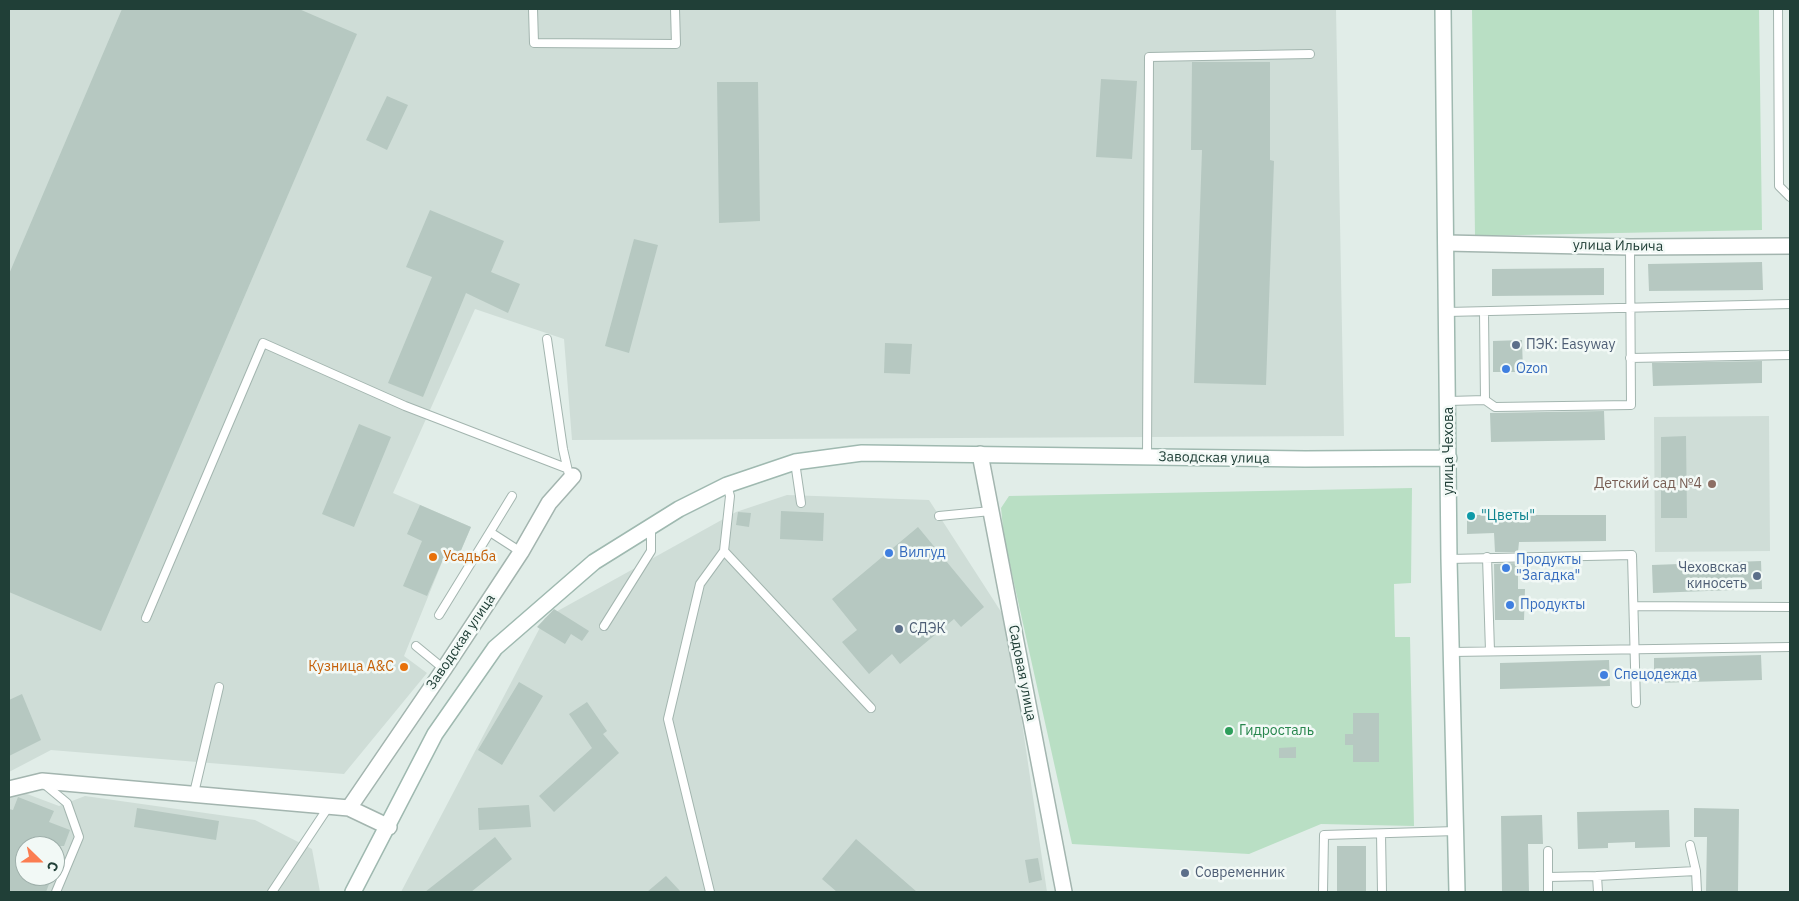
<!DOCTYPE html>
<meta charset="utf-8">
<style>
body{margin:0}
#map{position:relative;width:1799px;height:901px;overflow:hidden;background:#e1ede8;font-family:"IBM Plex Sans",sans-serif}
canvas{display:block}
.frame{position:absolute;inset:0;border:10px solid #203f37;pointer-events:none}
.north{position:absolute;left:15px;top:836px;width:50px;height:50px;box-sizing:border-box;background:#f2f9f6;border:1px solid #9eafaa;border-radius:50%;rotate:112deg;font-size:14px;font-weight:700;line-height:20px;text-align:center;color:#203f37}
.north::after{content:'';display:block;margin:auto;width:18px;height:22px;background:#fb7d51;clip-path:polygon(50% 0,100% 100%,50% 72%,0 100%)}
</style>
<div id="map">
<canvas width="1799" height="901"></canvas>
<div class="frame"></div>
<div class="north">С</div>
</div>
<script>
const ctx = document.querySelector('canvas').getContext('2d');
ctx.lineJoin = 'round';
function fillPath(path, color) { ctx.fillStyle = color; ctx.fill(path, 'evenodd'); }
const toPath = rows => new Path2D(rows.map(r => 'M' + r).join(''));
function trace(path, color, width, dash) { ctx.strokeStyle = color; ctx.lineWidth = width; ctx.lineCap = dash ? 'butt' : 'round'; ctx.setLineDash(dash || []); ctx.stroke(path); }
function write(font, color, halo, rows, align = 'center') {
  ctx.font = font + ' "IBM Plex Sans",sans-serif'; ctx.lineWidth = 5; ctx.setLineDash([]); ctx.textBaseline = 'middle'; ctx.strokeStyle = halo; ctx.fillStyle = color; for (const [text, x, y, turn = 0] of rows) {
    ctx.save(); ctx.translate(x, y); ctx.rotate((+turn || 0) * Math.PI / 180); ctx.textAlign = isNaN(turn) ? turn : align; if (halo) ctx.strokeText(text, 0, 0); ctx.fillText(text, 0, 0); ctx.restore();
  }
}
fillPath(toPath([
 [9,9,1336,9,1344,436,572,440,564,339,475,309,393,493,471,527,459,555,447,550,404,656,427,673,344,774,51,750,9,772],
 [1769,416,1770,551,1655,552,1654,417],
 [787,495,929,500,1007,621,1047,892,401,892,545,618,736,512],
 [19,791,59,806,85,796,255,820,312,849,320,892,9,892,9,796],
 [25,846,55,846,55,876,25,876]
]), '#cfddd7');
fillPath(toPath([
 [1472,9,1759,9,1762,230,1475,236],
 [1412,488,1411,583,1394,584,1395,637,1410,637,1414,826,1321,824,1249,854,1072,844,1004,538,1001,508,1009,496]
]), '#b9dfc4');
fillPath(toPath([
 [122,9,299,9,357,34,101,631,9,592,9,274],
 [1192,62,1270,62,1270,160,1274,161,1266,385,1194,383,1202,150,1191,150],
 [1101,79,1137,81,1132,159,1096,157],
 [717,82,758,82,760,221,719,223],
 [387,96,408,105,387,150,366,140],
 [430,210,504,241,491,272,520,284,508,313,466,293,423,397,388,383,432,277,406,267],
 [634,239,658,245,629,353,605,346],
 [1762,262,1763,290,1649,291,1648,264],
 [1604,268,1604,295,1492,296,1492,269],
 [1522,340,1523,372,1493,372,1493,341],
 [885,343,912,344,910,374,884,373],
 [1762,361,1762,383,1653,386,1652,363],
 [1604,411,1605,440,1491,442,1490,413],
 [359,424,391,437,354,527,322,514],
 [1686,436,1687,518,1661,518,1661,437],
 [420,505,471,527,459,555,447,550,427,596,403,586,422,541,407,534],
 [781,511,824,513,823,541,780,539],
 [738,512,751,513,749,527,736,525],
 [1467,515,1606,515,1606,541,1519,542,1518,552,1495,552,1494,533,1467,534],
 [918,527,984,607,961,627,954,619,900,664,892,654,869,674,842,642,857,630,832,599],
 [1761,561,1762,589,1653,593,1652,565],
 [1518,563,1518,589,1525,589,1524,620,1495,620,1494,564],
 [554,609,589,631,582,641,571,634,565,644,537,627],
 [1761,655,1762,680,1654,683,1654,658],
 [1609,660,1610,686,1500,689,1500,663],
 [519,682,543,696,502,765,478,750],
 [22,694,41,740,9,756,9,700],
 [587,702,607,731,603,734,619,753,554,812,539,796,592,748,569,714],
 [1353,713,1379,713,1379,762,1353,762,1353,745,1345,745,1345,734,1353,734],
 [1296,747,1296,758,1279,758,1279,748],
 [18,797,54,811,49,822,70,830,64,846,25,846,25,876,52,876,46,892,9,892,9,809,13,810],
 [529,805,531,827,479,830,478,808],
 [137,808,219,821,216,840,134,827],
 [1694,808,1739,809,1738,892,1706,892,1707,837,1694,837],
 [1669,810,1670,847,1635,848,1635,842,1608,843,1608,848,1578,849,1577,812],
 [1542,815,1543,844,1528,844,1529,892,1502,892,1501,816],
 [495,837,512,859,471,892,425,892],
 [856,839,917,892,837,892,822,879],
 [1337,846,1366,846,1366,892,1337,892],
 [1038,858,1042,880,1029,883,1025,860],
 [666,876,681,892,647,892]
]), '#b6c8c1');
const lane = toPath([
 [533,9,534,43,676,44,675,9],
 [1778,9,1779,186,1790,197],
 [1447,312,1790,304],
 [1484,312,1485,400],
 [547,339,563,449,568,471],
 [1630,358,1790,355],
 [1449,401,1485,400,1495,407,1631,405,1630,247],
 [1147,457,1149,57,1310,54],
 [795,462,801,503],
 [512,496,490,532,521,552],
 [939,516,991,511],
 [724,551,871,708],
 [1487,557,1490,651],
 [1449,559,1632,555,1636,703],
 [1634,606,1790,607],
 [439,615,490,532],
 [146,618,263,343,405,406,566,468],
 [604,626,651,551,651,527],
 [416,646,444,669],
 [1452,652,1790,647],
 [43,783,67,803,79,837,56,892],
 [194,793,219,687],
 [1381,834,1382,892],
 [1690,845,1696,871,1697,892],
 [1548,851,1548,892],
 [1548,877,1597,876],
 [272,892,329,806],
 [710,892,668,719,700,584,724,551,730,496,727,485],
 [1323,892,1324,835,1456,831],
 [1598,892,1597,876,1696,871]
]);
const street = toPath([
 [1446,243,1630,247,1790,246],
 [980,454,1064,892],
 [9,789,42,781,349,808,389,827],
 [349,808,444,669,521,552,549,503,573,476]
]);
const secondary = toPath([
 [1443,9,1449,559,1457,892],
 [353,892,435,734,495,648,594,562,679,509,727,485,795,462,862,453,1305,459,1449,458]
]);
trace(lane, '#a3b5af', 10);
trace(street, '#a3b5af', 18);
trace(secondary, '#9fb9b0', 18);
trace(lane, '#fff', 8);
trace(street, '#fff', 15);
trace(secondary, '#fff', 15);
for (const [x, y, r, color] of [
 [1516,345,5,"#5c6f8a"],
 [1506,369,5,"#3f7fe0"],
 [1712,484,5,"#8d6e63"],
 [1471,516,5,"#0f9aa8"],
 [889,553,5,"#3f7fe0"],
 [433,557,5,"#e8710a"],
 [1506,568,5,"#3f7fe0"],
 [1757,576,5,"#5c6f8a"],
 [1510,605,5,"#3f7fe0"],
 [899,629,5,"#5c6f8a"],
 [404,667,5,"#e8710a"],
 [1604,675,5,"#3f7fe0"],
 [1229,731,5,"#2e9e5b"],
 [1185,873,5,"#5c6f8a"]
]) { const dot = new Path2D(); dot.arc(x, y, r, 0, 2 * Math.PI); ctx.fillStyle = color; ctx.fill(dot); trace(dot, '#f2f9f6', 2); }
write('14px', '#203f37', '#f2f9f6', [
 ["улица Ильича",1618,246,1],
 ["улица Чехова",1449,451,-90],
 ["Заводская улица",1214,458,1],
 ["Заводская улица",461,642,-56],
 ["Садовая улица",1022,673,79]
]);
write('14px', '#4e5e75', '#f2f9f6', [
 ["ПЭК: Easyway",1526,345],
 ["Чеховская",1747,568,"right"],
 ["киносеть",1747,584,"right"],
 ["СДЭК",909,629],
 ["Современник",1195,873]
], 'left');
write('14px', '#366cbe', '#f2f9f6', [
 ["Ozon",1516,369],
 ["Вилгуд",899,553],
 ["Продукты",1516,560],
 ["\"Загадка\"",1516,576],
 ["Продукты",1520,605],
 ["Спецодежда",1614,675]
], 'left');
write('14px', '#785e54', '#f2f9f6', [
 ["Детский сад №4",1702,484]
], 'right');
write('14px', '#0d838f', '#f2f9f6', [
 ["\"Цветы\"",1481,516]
], 'left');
write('14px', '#c56008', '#f2f9f6', [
 ["Усадьба",443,557],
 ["Кузница А&С",394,667,"right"]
], 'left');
write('14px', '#27864d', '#f2f9f6', [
 ["Гидросталь",1239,731]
], 'left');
</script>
